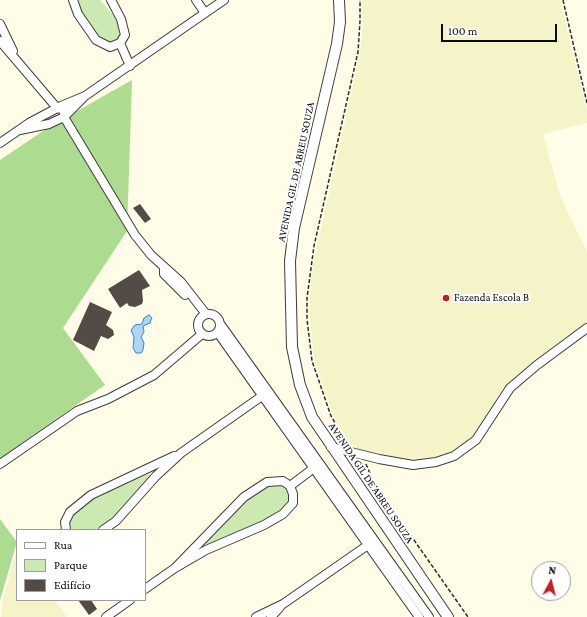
<!DOCTYPE html>
<meta charset="utf-8">
<style>
body{margin:0}
#map{position:relative;width:587px;height:617px;overflow:hidden;background:#fffce8;font-family:"Crimson Pro",serif}
canvas{display:block}
.legend{position:absolute;left:16px;top:529px;width:130px;height:72px;box-sizing:border-box;background:#fff;border:1px solid #9d9d9d;margin:0;padding:5px 7px;list-style:none;font-size:12px;color:#0a0a0a}
.legend li{display:flex;align-items:center;gap:8px;height:20px}
.legend b{width:20px;border:1px solid #9d9d9d}
.north{position:absolute;left:531px;top:561px;width:40px;height:40px;box-sizing:border-box;background:#fff;border:1px solid #9d9d9d;border-radius:50%;rotate:7deg;font-size:11px;font-weight:700;line-height:16px;text-align:center;color:#0a0a0a}
.north::after{content:'';display:block;margin:auto;width:14px;height:18px;background:#bd2220;clip-path:polygon(50% 0,100% 100%,50% 72%,0 100%)}
.scale{position:absolute;left:441px;top:24px;width:116px;height:18px;box-sizing:border-box;border:2px solid #0a0a0a;border-top:0;padding-left:5px;font-size:12px;line-height:14px;white-space:nowrap;color:#0a0a0a;-webkit-text-stroke:3px #fff;paint-order:stroke}
</style>
<div id="map">
<canvas width="587" height="617"></canvas>
<ul class="legend">
<li><b style="height:5px;background:#fff"></b>Rua</li>
<li><b style="height:11px;background:#cbe9b1"></b>Parque</li>
<li><b style="height:11px;background:#534c46"></b>Edifício</li>
</ul>
<div class="north">N</div>
<div class="scale">100 m</div>
</div>
<script>
const ctx = document.querySelector('canvas').getContext('2d');
ctx.lineJoin = 'round';
function fillPath(path, color) { ctx.fillStyle = color; ctx.fill(path, 'evenodd'); }
const toPath = rows => new Path2D(rows.map(r => 'M' + r).join(''));
function trace(path, color, width, dash) { ctx.strokeStyle = color; ctx.lineWidth = width; ctx.lineCap = dash ? 'butt' : 'round'; ctx.setLineDash(dash || []); ctx.stroke(path); }
function write(font, color, halo, rows, align = 'center') {
  ctx.font = font + ' "Crimson Pro",serif'; ctx.lineWidth = 4; ctx.setLineDash([]); ctx.textBaseline = 'middle'; ctx.strokeStyle = halo; ctx.fillStyle = color; for (const [text, x, y, turn = 0] of rows) {
    ctx.save(); ctx.translate(x, y); ctx.rotate((+turn || 0) * Math.PI / 180); ctx.textAlign = isNaN(turn) ? turn : align; if (halo) ctx.strokeText(text, 0, 0); ctx.fillText(text, 0, 0); ctx.restore();
  }
}
fillPath(toPath([
 [362,0,560,0,587,112,587,123,543,134,560,196,587,252,587,323,556,344,514,377,498,395,486,421,470,441,441,458,405,462,361,451,351,443,341,431,333,416,314,359,309,309,312,269,360,54,363,26],
 [15,555,17,555,17,600,55,600,67,617,1,617,2,604]
]), '#f5f4c8');
fillPath(toPath([
 [75,0,100,0,114,16,120,29,119,38,115,44,110,45,97,37,81,17],
 [149,474,151,476,114,519,95,530,71,530,69,524,71,518,76,511,93,498],
 [278,483,284,485,290,494,291,499,286,507,265,521,205,548,206,542,245,501,265,488]
]), '#cbe9b1');
fillPath(toPath([
 [132,80,127,231,63,328,105,385,0,458,0,160,49,127],
 [0,519,17,542,0,600]
]), '#addb90');
const water = toPath([
 [149,315,152,318,151,320,150,323,143,326,144,332,141,337,144,343,143,350,141,353,136,353,133,348,134,337,131,330,135,325,142,324,144,318,149,315]
]);
fillPath(water, '#abd6f8');
trace(water, '#3087d1', 1);
fillPath(toPath([
 [140,204,151,219,145,223,133,208],
 [139,270,150,286,142,290,143,301,142,304,135,307,129,306,127,303,120,308,108,289],
 [90,302,112,312,106,325,113,330,114,335,108,339,101,336,94,351,73,340],
 [78,600,91,600,97,609,89,615]
]), '#534c46');
const minor = toPath([
 [73,0,78,14,96,40,110,47,120,43,125,35,121,19,111,0],
 [196,0,205,13],
 [0,24,13,51],
 [0,41,57,108,64,110,64,117,135,235,151,255,181,282,206,314],
 [120,43,130,66],
 [20,130,49,124,64,117,83,98],
 [0,143,29,123,61,106,85,96,224,0],
 [164,268,164,274,185,295],
 '198 325a11 11 0 1 1 22 0a11 11 0 1 1-22 0Z',
 [221,325,429,617],
 [218,333,419,617],
 [331,447,379,459,413,465,436,462,454,456,476,440,510,388,537,365,587,328],
 [0,464,77,411,108,399,154,375,202,334],
 [290,486,314,468],
 [66,530,65,522,70,512,91,495,174,456],
 [103,530,116,521,156,476,181,453,262,396],
 [145,589,175,568,206,550,264,525,283,514,293,503,293,494,290,486,283,481,267,482,244,497,175,568],
 [106,617,130,600],
 [256,617,283,604,368,545],
 [271,617,280,607]
]);
const tertiary = toPath([
 [339,0,340,22,337,44,294,228,290,261,292,347,300,385,312,417,448,617]
]);
trace(minor, '#3d3d3d', 10);
trace(tertiary, '#3d3d3d', 12);
trace(toPath([
 [563,0,587,103],
 [347,443,331,416,312,361,307,319,307,298,314,246,358,52,360,21,360,0],
 [366,464,374,483,468,617]
]), '#2c2c2c', 1.5, [4, 2]);
trace(minor, '#fff', 8);
trace(tertiary, '#fff', 10);
for (const [x, y, r, color] of [
 [446,298,4,"#bd2220"]
]) { const dot = new Path2D(); dot.arc(x, y, r, 0, 2 * Math.PI); ctx.fillStyle = color; ctx.fill(dot); trace(dot, '#fff', 1.5); }
write('11px', '#0a0a0a', '#fff', [
 ["AVENIDA GIL DE ABREU SOUZA",296,172,-78],
 ["AVENIDA GIL DE ABREU SOUZA",371,483,56]
]);
write('11px', '#0a0a0a', '#fff', [
 ["Fazenda Escola B",454,298]
], 'left');
</script>
